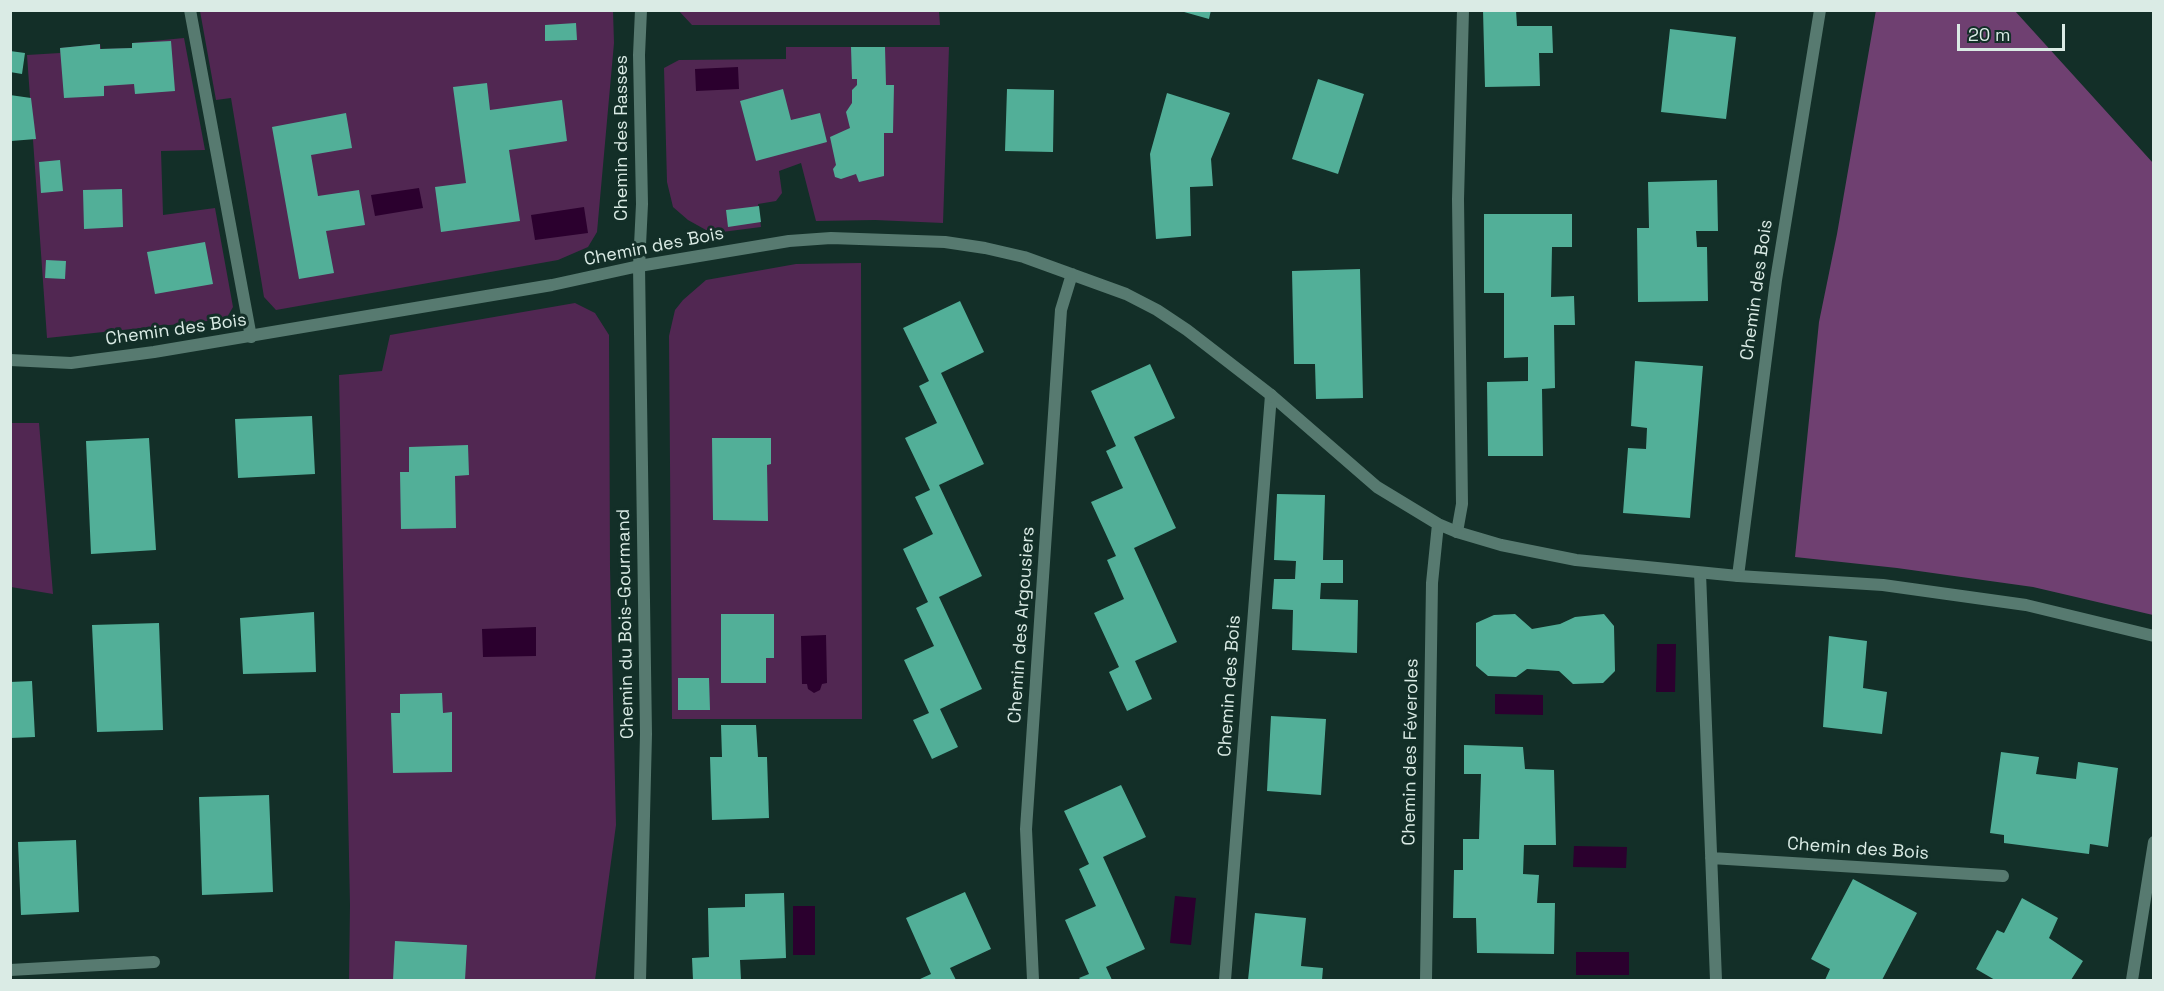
<!DOCTYPE html>
<meta charset="utf-8">
<style>
body{margin:0}
#map{position:relative;width:2164px;height:991px;overflow:hidden;background:#132f28;font-family:"Space Grotesk",sans-serif}
canvas{display:block}
.frame{position:absolute;inset:0;border:12px solid #daebe5;pointer-events:none}
.scale{position:absolute;left:1957px;top:24px;width:108px;height:27px;box-sizing:border-box;border:3px solid #daebe5;border-top:0;padding-left:8px;font-size:18px;line-height:21px;white-space:nowrap;color:#daebe5;-webkit-text-stroke:4px #132f28;paint-order:stroke}
</style>
<div id="map">
<canvas width="2164" height="991"></canvas>
<div class="frame"></div>
<div class="scale">20 m</div>
</div>
<script>
const ctx = document.querySelector('canvas').getContext('2d');
ctx.lineJoin = 'round';
function fillPath(path, color) { ctx.fillStyle = color; ctx.fill(path, 'evenodd'); }
const toPath = rows => new Path2D(rows.map(r => 'M' + r).join(''));
function trace(path, color, width, dash) { ctx.strokeStyle = color; ctx.lineWidth = width; ctx.lineCap = dash ? 'butt' : 'round'; ctx.setLineDash(dash || []); ctx.stroke(path); }
function write(font, color, halo, rows, align = 'center') {
  ctx.font = font + ' "Space Grotesk",sans-serif'; ctx.lineWidth = 6; ctx.setLineDash([]); ctx.textBaseline = 'middle'; ctx.strokeStyle = halo; ctx.fillStyle = color; for (const [text, x, y, turn = 0] of rows) {
    ctx.save(); ctx.translate(x, y); ctx.rotate((+turn || 0) * Math.PI / 180); ctx.textAlign = isNaN(turn) ? turn : align; if (halo) ctx.strokeText(text, 0, 0); ctx.fillText(text, 0, 0); ctx.restore();
  }
}
fillPath(toPath([
 [200,11,613,11,614,43,597,232,588,247,558,260,276,310,264,297,231,98,216,100],
 [679,11,939,11,940,25,692,25],
 [184,38,205,150,161,151,163,215,215,208,233,307,226,319,47,338,27,55,60,53,60,48,100,44,101,49,132,48,132,43],
 [786,47,949,47,943,223,875,220,816,221,801,163,779,171,782,193,776,201,758,204,761,227,722,232,706,230,688,220,673,207,667,182,664,68,679,60,786,59],
 [861,263,862,719,672,719,669,336,675,310,683,300,706,280,796,264],
 [575,303,595,313,609,335,610,567,616,825,595,980,349,980,350,905,339,375,382,371,390,335],
 [10,423,39,423,53,594,11,587]
]), '#512752');
fillPath(toPath([
 [1876,10,2015,11,2153,163,2153,615,2033,587,1897,568,1795,557,1819,322,1837,234]
]), '#6f4071');
fillPath(toPath([
 [738,67,739,89,696,91,695,69],
 [419,188,423,208,375,216,371,195],
 [584,207,588,233,535,240,531,215],
 [536,627,536,656,483,657,482,629],
 [826,635,827,683,822,684,820,690,814,693,808,689,807,684,802,684,801,636],
 [1657,644,1676,644,1675,692,1656,692],
 [1495,694,1543,695,1543,715,1495,714],
 [1574,846,1627,847,1626,868,1573,867],
 [1175,896,1196,898,1191,945,1170,943],
 [793,906,815,906,815,955,793,955],
 [1576,952,1629,952,1629,975,1576,975]
]), '#2b002e');
fillPath(toPath([
 [1177,10,1211,10,1209,19],
 [1483,10,1516,10,1517,26,1552,26,1553,53,1539,53,1540,86,1485,87],
 [576,23,577,40,545,41,545,25],
 [1670,29,1736,37,1726,119,1661,112],
 [171,41,175,91,135,94,134,84,104,86,104,96,64,98,60,48,100,44,100,49,132,48,132,43],
 [851,47,885,47,886,85,894,85,893,133,884,133,884,176,859,182,856,174,841,179,835,177,833,169,836,165,830,137,850,128,846,112,852,103,852,90,857,85,857,79,852,79],
 [10,51,25,53,22,74,10,72],
 [1318,79,1364,94,1338,174,1292,159],
 [487,83,490,110,562,100,567,141,509,150,520,221,441,232,435,187,466,183,453,87],
 [783,89,791,120,820,113,827,142,756,161,740,101],
 [1007,89,1054,90,1053,152,1005,151],
 [1167,93,1230,113,1211,159,1213,186,1190,187,1191,236,1156,239,1150,154],
 [10,95,31,98,36,139,11,141,12,117,10,117],
 [346,113,352,148,311,155,318,196,359,190,365,225,326,231,334,273,299,279,272,127],
 [60,160,63,191,41,193,39,162],
 [1717,180,1718,231,1696,231,1697,247,1707,247,1708,301,1638,302,1637,228,1649,228,1648,182],
 [122,189,123,227,84,229,83,190],
 [759,206,761,222,728,227,726,210],
 [1484,214,1572,214,1572,247,1552,247,1551,297,1574,296,1575,325,1554,325,1555,388,1542,389,1543,456,1488,456,1487,382,1528,381,1528,357,1504,358,1504,293,1484,293],
 [205,242,213,284,155,294,147,252],
 [46,260,66,261,65,279,45,278],
 [1360,269,1363,398,1316,399,1315,364,1294,364,1292,271],
 [960,301,984,352,941,373,984,464,939,485,982,576,939,597,982,689,940,709,958,747,932,759,913,720,929,713,904,660,934,646,916,608,928,602,903,549,933,534,915,497,930,490,905,438,937,423,919,386,929,381,903,328],
 [1635,361,1703,366,1690,518,1623,513,1628,448,1646,449,1647,428,1631,426],
 [1150,364,1175,418,1134,437,1176,528,1134,548,1177,642,1135,661,1152,699,1127,711,1109,672,1119,667,1094,613,1124,599,1107,560,1116,556,1091,502,1123,488,1106,451,1116,446,1091,391],
 [312,416,315,474,238,478,235,419],
 [149,438,156,550,91,554,86,441],
 [712,438,771,438,771,464,767,465,768,521,713,520],
 [468,445,469,475,455,476,456,528,401,529,400,472,409,472,409,447],
 [1277,494,1325,495,1323,560,1343,560,1343,583,1321,583,1320,599,1358,600,1357,653,1292,650,1293,610,1272,609,1274,579,1295,579,1296,561,1274,560],
 [314,612,316,672,243,674,240,618],
 [721,614,774,614,774,658,766,658,766,683,721,683],
 [1515,614,1532,629,1560,624,1575,617,1604,614,1614,626,1615,671,1603,683,1573,684,1559,671,1527,669,1516,677,1488,676,1476,666,1476,623,1494,615],
 [159,623,163,730,97,732,92,625],
 [1829,636,1867,641,1863,688,1887,692,1882,734,1823,727],
 [678,678,709,678,710,710,678,710],
 [32,681,35,737,10,738,10,682],
 [442,693,443,713,452,712,452,772,393,773,391,713,400,713,400,694],
 [1271,716,1326,719,1321,795,1267,791],
 [721,725,756,725,758,757,767,757,769,818,712,820,710,757,722,757],
 [1464,745,1523,747,1525,769,1554,770,1556,845,1524,845,1523,874,1539,875,1537,903,1555,903,1554,954,1477,953,1476,918,1453,918,1454,870,1463,870,1463,839,1479,839,1481,774,1464,774],
 [2001,752,2039,757,2036,774,2076,779,2078,762,2118,768,2108,847,2090,844,2089,854,2004,843,2004,835,1990,833],
 [1121,785,1146,837,1103,857,1145,949,1106,967,1112,980,1081,980,1079,978,1089,974,1065,920,1096,906,1079,869,1089,864,1064,811],
 [269,795,273,892,202,895,199,797],
 [76,840,79,912,21,915,18,842],
 [1853,879,1917,913,1882,980,1825,980,1830,969,1811,959],
 [965,892,991,949,950,968,956,980,921,980,920,979,931,974,906,918],
 [784,893,786,958,740,960,741,980,693,980,692,958,709,957,708,908,745,907,745,894],
 [2022,898,2058,918,2049,938,2083,961,2071,980,1995,980,1976,969,1997,930,2004,933],
 [1255,913,1306,918,1301,966,1323,968,1322,980,1248,980],
 [395,941,467,945,465,980,393,980]
]), '#52af98');
trace(toPath([
 [190,10,251,337],
 [1457,532,1462,504,1458,199,1463,10],
 [1700,573,1716,980],
 [1738,576,1776,280,1820,10],
 [1711,858,2003,876],
 [10,970,154,962],
 [1225,980,1271,395]
]), '#577a70', 12);
trace(toPath([
 [10,360,71,363,154,352,552,285,639,266,789,241,831,238,945,242,985,248,1024,257,1126,294,1157,310,1187,330,1271,395,1377,487,1438,524,1457,532,1501,545,1576,560,1738,576,1883,585,2026,605,2154,636],
 [640,980,646,734,639,266,642,204,639,55,641,10],
 [1033,980,1026,829,1061,310,1072,274],
 [1426,980,1432,583,1438,524],
 [2132,980,2154,842]
]), '#577a70', 12);
write('18px', '#daebe5', '#132f28', [
 ["Chemin des Rasses",622,138,-90],
 ["Chemin des Bois",654,247,-11],
 ["Chemin des Bois",1757,290,-82],
 ["Chemin des Bois",176,330,-8],
 ["Chemin du Bois-Gourmand",626,624,-91],
 ["Chemin des Argousiers",1022,625,-86],
 ["Chemin des Bois",1230,686,-86],
 ["Chemin des Féveroles",1411,752,-89],
 ["Chemin des Bois",1858,849,4]
]);
</script>
